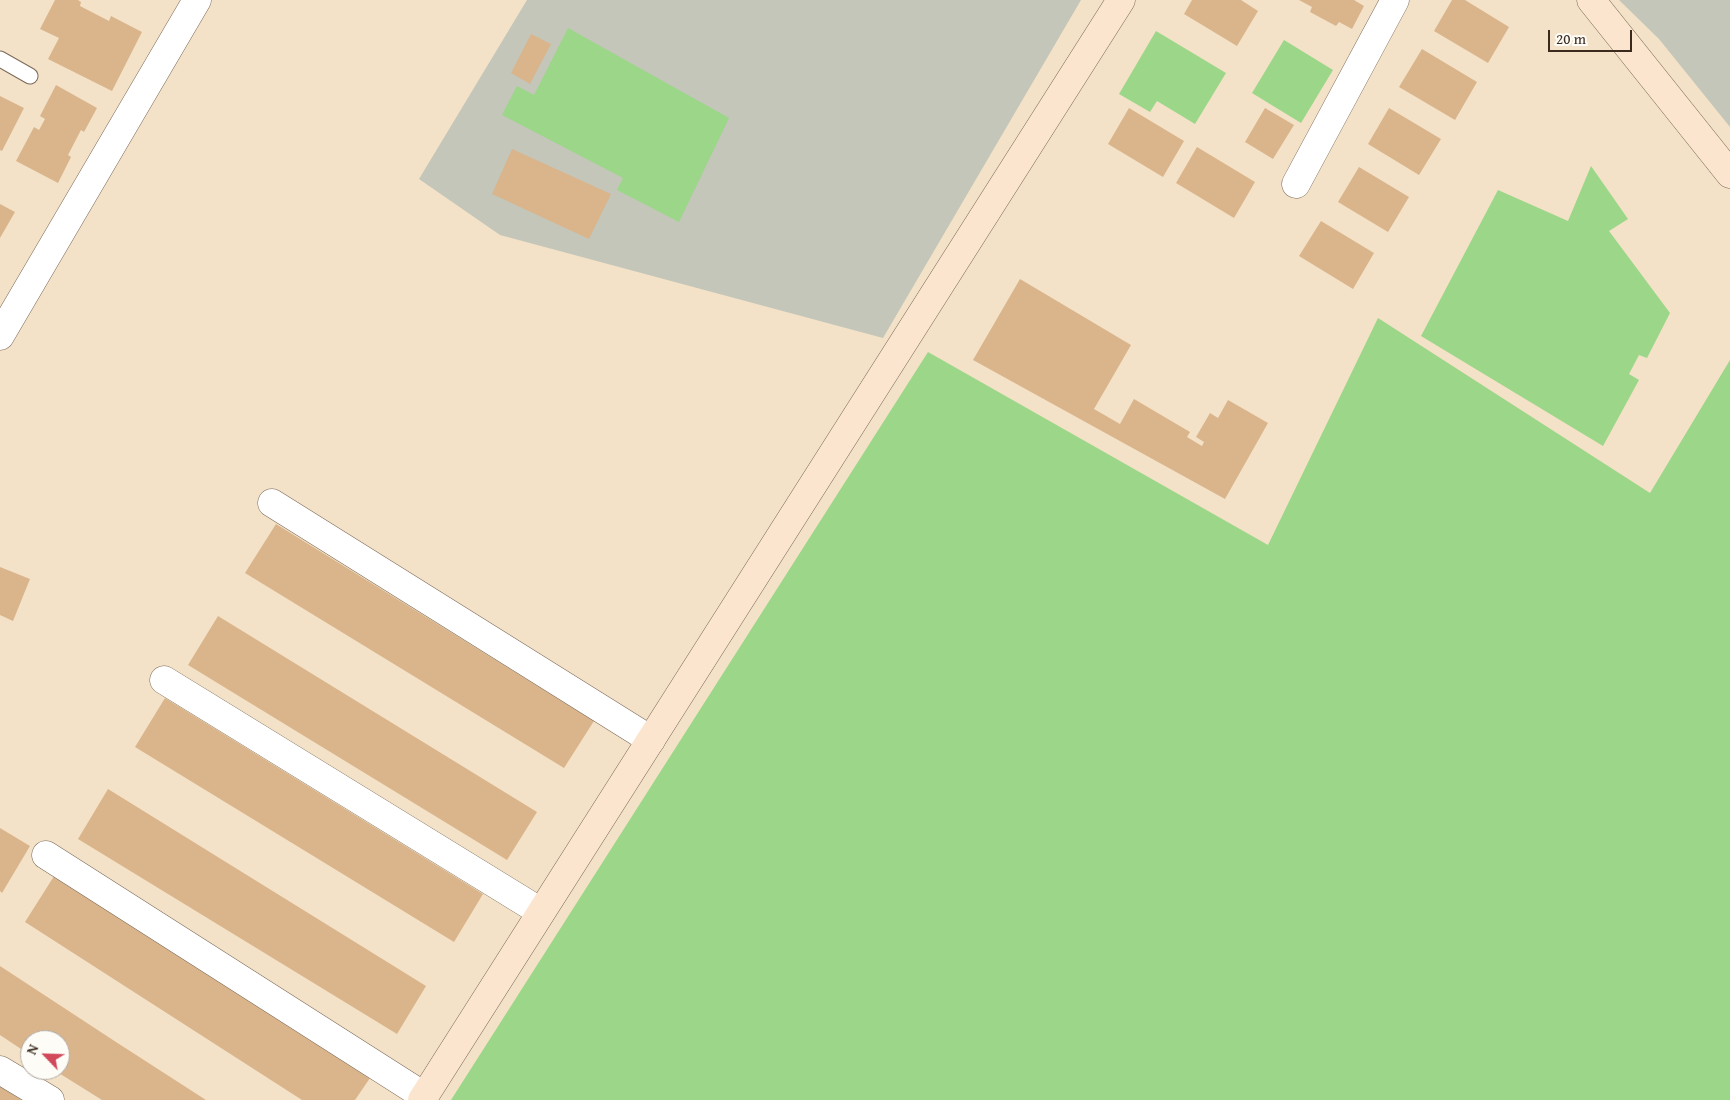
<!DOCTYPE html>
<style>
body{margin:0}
#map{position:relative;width:1730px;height:1100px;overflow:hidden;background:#f3e2c7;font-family:"Gentium Book Plus",serif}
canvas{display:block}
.north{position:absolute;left:20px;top:1030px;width:50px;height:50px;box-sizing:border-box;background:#fdfcf7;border:1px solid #afa8a0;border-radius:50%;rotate:294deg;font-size:14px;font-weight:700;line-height:20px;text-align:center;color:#3b2a1e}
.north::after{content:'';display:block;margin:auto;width:18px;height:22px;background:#d1495b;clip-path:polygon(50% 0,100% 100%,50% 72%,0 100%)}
.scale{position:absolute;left:1548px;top:30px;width:84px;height:22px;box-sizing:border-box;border:2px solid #3b2a1e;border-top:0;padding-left:6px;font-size:15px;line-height:18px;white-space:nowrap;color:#3b2a1e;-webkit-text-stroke:4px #fdfcf7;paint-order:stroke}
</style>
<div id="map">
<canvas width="1730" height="1100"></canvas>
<div class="north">N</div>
<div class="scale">20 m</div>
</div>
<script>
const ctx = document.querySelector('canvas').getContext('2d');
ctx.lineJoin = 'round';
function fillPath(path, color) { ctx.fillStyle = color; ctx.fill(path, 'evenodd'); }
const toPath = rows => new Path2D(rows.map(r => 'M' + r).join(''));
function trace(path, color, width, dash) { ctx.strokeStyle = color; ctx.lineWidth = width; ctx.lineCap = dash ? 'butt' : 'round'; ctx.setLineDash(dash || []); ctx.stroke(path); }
fillPath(toPath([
 [527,0,1081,0,883,338,500,235,419,179],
 [1619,0,1730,0,1730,127,1659,39]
]), '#c3c6b9');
fillPath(toPath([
 [568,28,729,118,679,222,617,190,623,178,502,115,517,86,534,95],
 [1156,31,1226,73,1195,124,1157,101,1150,112,1119,94],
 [1284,40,1333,70,1301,123,1252,93],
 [1591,166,1628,219,1609,231,1670,313,1647,358,1639,355,1629,374,1639,380,1603,446,1421,336,1498,190,1568,221],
 [1378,318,1650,493,1730,360,1730,1100,451,1100,928,352,1268,545]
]), '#9cd689');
fillPath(toPath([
 [55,0,78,0,81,2,80,6,109,21,111,16,142,32,112,91,48,59,59,38,40,29],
 [1192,0,1241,0,1258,11,1237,46,1184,14],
 [1299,0,1354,0,1364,6,1352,29,1339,22,1336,26,1310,12,1312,7],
 [1452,0,1465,0,1509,27,1488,63,1434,31],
 [531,34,551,44,530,84,511,73],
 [1422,49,1477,82,1455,120,1399,87],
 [56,85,97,108,84,132,81,130,68,155,71,157,58,183,16,161,34,127,39,130,45,119,40,116],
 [0,96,24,108,2,151,0,150],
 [1129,108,1184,141,1163,177,1108,144],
 [1265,108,1294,125,1273,159,1245,142],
 [1389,108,1441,139,1419,175,1368,144],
 [1197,147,1255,182,1234,218,1176,183],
 [512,149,611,194,589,239,492,194],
 [1359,167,1409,197,1388,232,1338,202],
 [0,204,15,212,0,238],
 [1321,221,1374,253,1353,289,1299,256],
 [1020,279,1131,345,1094,409,1120,424,1134,399,1190,432,1187,437,1202,446,1204,442,1196,437,1210,413,1218,418,1228,400,1268,423,1225,499,973,360],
 [276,524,594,721,564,768,245,573],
 [0,567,30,579,13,621,0,615],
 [218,616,537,812,507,860,188,665],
 [165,698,483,894,454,942,135,747],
 [108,789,426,986,397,1034,78,839],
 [0,828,30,846,2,893,0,891],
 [56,873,370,1078,355,1100,302,1100,25,922],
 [0,966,116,1042,206,1100,102,1100,54,1070,60,1070,60,1040,30,1040,30,1055,0,1035],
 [0,1083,26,1100,0,1100]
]), '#dab58c');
const lane = toPath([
 [0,59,30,76]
]);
const street = toPath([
 [1296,184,1395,0],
 [0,336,197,0],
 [272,503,651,740],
 [164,680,541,912],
 [46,855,424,1096],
 [0,1070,50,1100]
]);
const secondary = toPath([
 [1591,0,1730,174],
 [422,1100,1121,0]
]);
trace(lane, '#7b6a59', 17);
trace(street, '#7b6a59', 29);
trace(secondary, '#7b6a59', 29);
trace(lane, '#fff', 15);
trace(street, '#fff', 28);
trace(secondary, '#fbe5cf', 28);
</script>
